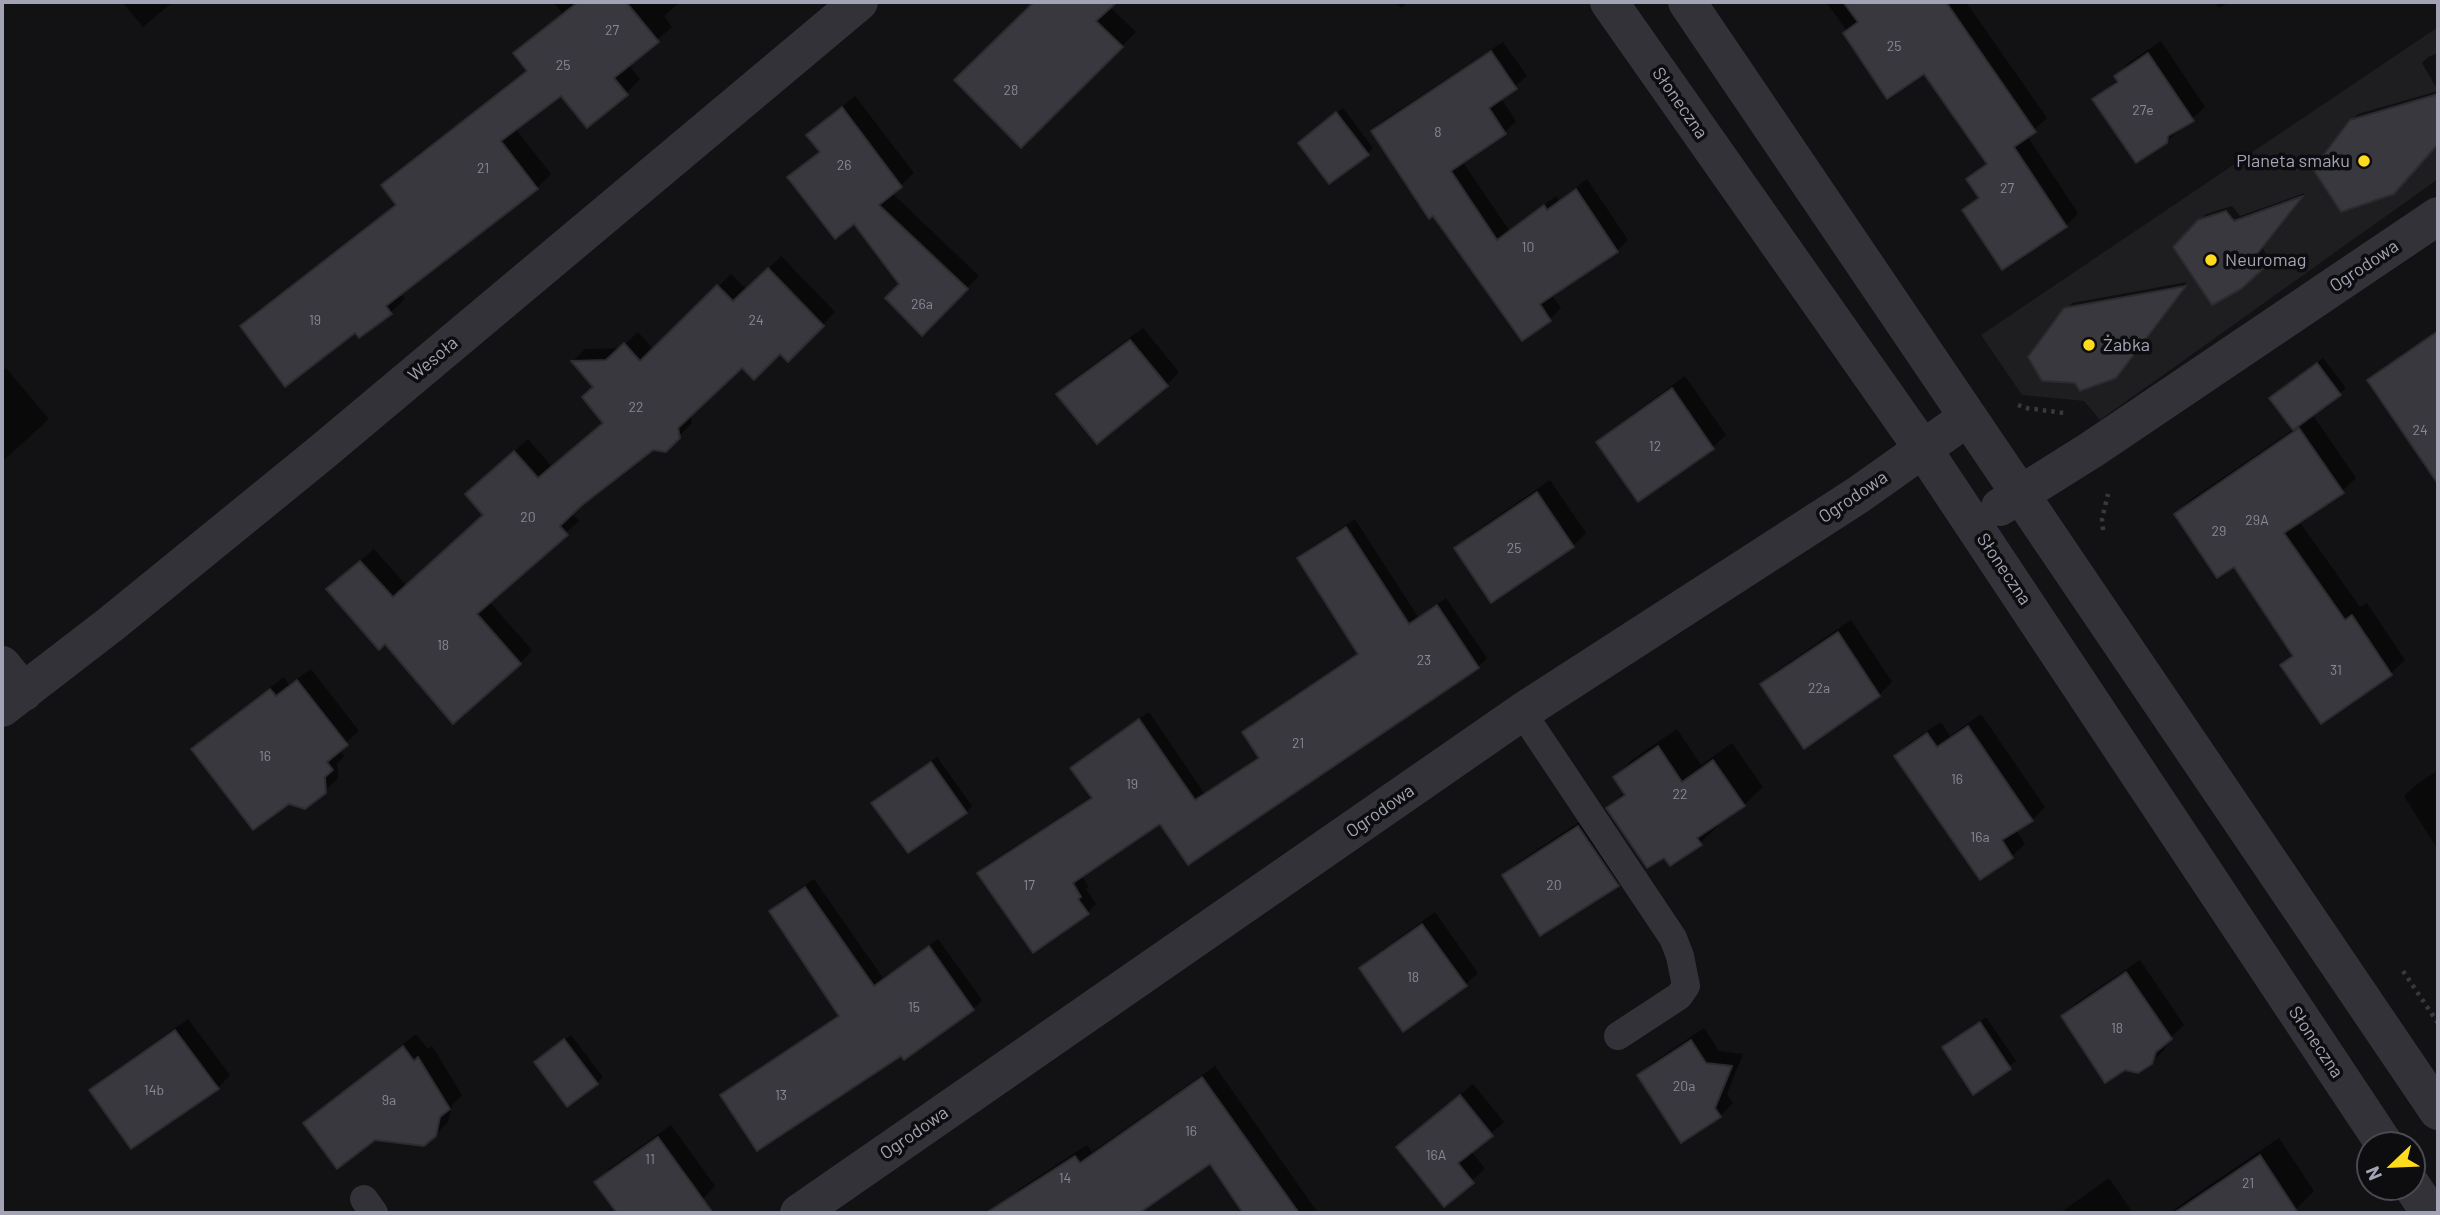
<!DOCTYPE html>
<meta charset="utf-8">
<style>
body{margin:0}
#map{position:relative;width:2440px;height:1215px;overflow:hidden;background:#121113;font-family:Barlow,sans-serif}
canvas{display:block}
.frame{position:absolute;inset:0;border:4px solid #a2a4b5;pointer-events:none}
.north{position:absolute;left:2356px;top:1131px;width:70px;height:70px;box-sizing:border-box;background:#0d0c0e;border:2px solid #494951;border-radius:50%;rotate:247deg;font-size:19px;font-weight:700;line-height:28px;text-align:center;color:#a2a4b5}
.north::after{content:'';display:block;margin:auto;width:24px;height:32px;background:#ffdb1e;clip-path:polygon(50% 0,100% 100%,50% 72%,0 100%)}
</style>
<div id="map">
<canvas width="2440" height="1215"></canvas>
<div class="frame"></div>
<div class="north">N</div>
</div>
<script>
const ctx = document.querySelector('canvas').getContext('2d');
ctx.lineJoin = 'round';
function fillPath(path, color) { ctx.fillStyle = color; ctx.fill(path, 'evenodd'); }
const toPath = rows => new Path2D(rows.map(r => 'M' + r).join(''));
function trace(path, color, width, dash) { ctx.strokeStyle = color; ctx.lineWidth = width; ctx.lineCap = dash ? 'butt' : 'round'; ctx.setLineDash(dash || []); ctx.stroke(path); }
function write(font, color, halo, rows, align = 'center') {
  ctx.font = font + ' Barlow,sans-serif'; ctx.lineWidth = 7; ctx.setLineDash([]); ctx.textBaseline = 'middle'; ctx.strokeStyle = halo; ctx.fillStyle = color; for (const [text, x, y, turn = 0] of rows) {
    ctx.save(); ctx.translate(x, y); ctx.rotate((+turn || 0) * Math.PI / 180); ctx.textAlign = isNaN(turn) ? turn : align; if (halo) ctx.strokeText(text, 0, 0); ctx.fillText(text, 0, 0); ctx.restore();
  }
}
fillPath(toPath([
 [2438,27,2438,179,2100,420,2084,401,2022,395,1981,335]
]), '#1e1d20');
fillPath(toPath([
 [122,2,173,2,143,27],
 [553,2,680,2,664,16,672,27,628,64,640,79,626,94,562,93,515,128,551,174,537,188,400,293,405,299,390,313,355,330,242,326,256,312,397,203,383,186,397,171,528,69,515,53,562,13],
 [1036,2,1114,2,1109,6,1136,32,1021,146,956,80],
 [1396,2,1408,2,1401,8],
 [1826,2,1966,2,2047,118,2027,136,2078,213,2066,226,1964,210,1979,196,1968,179,1987,162,1924,72,1847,31],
 [2215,2,2230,2,2219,8],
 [2161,41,2205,107,2166,142,2095,99,2118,79,2116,76,2128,63],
 [1503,42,1527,76,1501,98,1516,121,1505,132,1462,161,1509,230,1556,196,1559,200,1587,179,1628,240,1617,251,1551,294,1561,308,1550,319,1373,131,1384,120],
 [2438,53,2438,91,2422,63,2428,57],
 [2438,91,2438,135,2408,146,2351,121,2358,114],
 [855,96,914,173,892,193,979,276,922,333,901,284,855,222,789,177,821,150,808,135],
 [1343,108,1373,148,1367,154,1306,137],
 [2305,193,2262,247,2270,260,2264,266,2175,247,2206,214,2232,206,2240,216],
 [781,256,835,312,788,360,780,352,742,365,690,414,692,423,665,450,653,448,572,513,579,521,489,601,532,650,520,663,341,577,374,549,407,586,485,515,467,494,528,439,552,467,605,422,595,387,573,361,585,349,621,348,638,332,654,350,731,274,747,290],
 [2187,282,2117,374,2066,310,2072,303],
 [1143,328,1179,372,1167,385,1058,394,1071,381],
 [2432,336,2438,345,2437,479],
 [2323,358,2346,388,2312,414,2356,478,2342,491,2299,521,2360,607,2367,603,2405,660,2391,673,2321,722,2283,665,2294,654,2234,565,2177,514,2190,500,2294,429,2271,398],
 [6,368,49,419,2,462,2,372],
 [1685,376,1726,435,1713,447,1639,499,1598,443,1611,430],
 [1550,480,1586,533,1573,546,1492,601,1457,549,1469,536],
 [1355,519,1418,617,1446,598,1487,658,1478,667,1189,863,1161,822,1081,875,1089,887,1086,889,1096,904,1087,913,979,873,988,864,1093,796,1072,768,1080,760,1149,712,1204,793,1260,756,1244,732,1252,724,1359,652,1299,558,1307,550],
 [1851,620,1892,682,1879,695,1805,746,1763,685,1775,672],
 [311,669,359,731,339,749,344,756,337,764,338,778,325,791,193,750,206,737,284,677,289,685],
 [1981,714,2045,807,2032,820,2016,830,2025,844,2012,856,1980,878,1896,756,1909,743,1941,722,1950,736],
 [1677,729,1701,765,1732,743,1763,787,1744,805,1717,823,1719,825,1700,843,1664,855,1608,808,1624,792,1615,777,1633,759],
 [937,757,972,806,966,812,880,797],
 [2438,770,2438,850,2404,796,2417,784],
 [1591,814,1630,872,1617,885,1504,876,1517,863],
 [814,879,883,978,938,939,982,1000,973,1009,901,1053,722,1096,731,1087,840,1014,772,911,780,902],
 [1435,912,1478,973,1465,985,1362,969,1374,956],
 [2140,960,2184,1025,2167,1041,2164,1050,2151,1063,2063,1016,2076,1003],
 [1986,1017,2016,1061,1973,1092,1950,1042],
 [188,1019,230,1075,218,1088,91,1091,104,1078],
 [1704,1028,1719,1051,1743,1054,1727,1094,1733,1103,1720,1116,1639,1075,1652,1063],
 [416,1034,428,1049,432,1046,462,1095,452,1105,448,1122,435,1135,375,1139,305,1123,318,1111],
 [571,1035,603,1077,597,1083,543,1056],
 [1215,1066,1318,1213,1246,1213,1211,1162,1136,1213,989,1213,1007,1201,1019,1189,1087,1145,1092,1152],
 [1473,1084,1504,1122,1471,1151,1485,1169,1444,1205,1398,1147],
 [671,1125,715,1186,703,1199,682,1213,619,1213,597,1182,609,1169],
 [2279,1138,2314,1191,2295,1210,2290,1213,2171,1213,2179,1206],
 [2109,1178,2133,1213,2061,1213,2064,1210]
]), '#0007');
const building = toPath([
 [578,2,626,2,659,42,614,78,628,95,587,128,561,96,501,141,538,189,386,306,392,314,359,338,355,333,285,387,240,326,396,205,381,185,527,71,513,53,578,2],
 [1034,2,1117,2,1096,21,1123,47,1021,148,954,80,1034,2],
 [1843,2,1946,2,2036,132,2014,147,2067,227,2002,270,1962,210,1979,198,1966,179,1987,164,1924,74,1887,99,1843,33,1858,22,1843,2],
 [1491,51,1517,89,1489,108,1506,134,1451,171,1497,240,1544,205,1547,210,1576,189,1618,252,1540,304,1551,321,1522,341,1433,216,1429,219,1371,131,1491,51],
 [2148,53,2194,121,2168,136,2167,143,2136,163,2092,99,2118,82,2114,76,2148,53],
 [2438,94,2438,144,2394,194,2341,212,2313,169,2350,120,2438,94],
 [842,107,902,187,879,205,968,289,922,336,885,298,899,284,854,224,835,239,787,177,820,152,806,135,842,107],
 [1336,112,1369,155,1329,184,1298,143,1336,112],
 [2303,196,2257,254,2265,267,2241,289,2212,305,2173,247,2198,220,2226,211,2234,221,2303,196],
 [768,268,824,326,788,362,780,354,754,380,742,368,678,428,680,438,666,452,653,450,581,506,560,526,568,535,477,614,521,664,453,724,385,644,379,650,326,589,360,561,393,597,483,515,465,494,514,451,538,478,603,423,582,397,593,387,571,361,606,360,624,343,640,361,717,285,733,301,768,268],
 [2186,286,2116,378,2080,391,2075,383,2042,381,2028,357,2064,308,2186,286],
 [2438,331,2438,484,2367,380,2438,331],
 [1130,340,1168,386,1097,444,1056,394,1130,340],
 [2317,363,2341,395,2293,430,2269,398,2317,363],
 [1672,388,1714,449,1638,502,1596,442,1672,388],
 [2299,428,2344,493,2284,533,2345,620,2352,615,2392,675,2321,724,2280,665,2293,656,2234,567,2217,578,2174,514,2299,428],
 [1537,492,1574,547,1491,603,1454,548,1537,492],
 [1346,527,1409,624,1437,605,1479,668,1188,865,1160,824,1073,883,1081,897,1078,899,1089,914,1033,953,977,873,1092,798,1070,768,1139,719,1195,800,1259,758,1242,732,1358,654,1297,558,1346,527],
 [1838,632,1880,696,1804,749,1760,684,1838,632],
 [297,680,348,745,327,762,333,770,325,777,326,793,305,809,289,804,253,830,191,749,270,689,276,696,297,680],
 [1968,726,2033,821,2002,840,2013,858,1980,880,1894,756,1927,733,1937,747,1968,726],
 [1658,746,1682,782,1713,760,1745,806,1697,838,1702,845,1670,866,1664,858,1647,868,1606,808,1625,795,1613,777,1658,746],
 [931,762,967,813,908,853,871,803,931,762],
 [1578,826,1619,886,1540,936,1502,875,1578,826],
 [805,887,874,986,929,946,974,1010,904,1060,901,1056,757,1151,720,1095,839,1016,769,911,805,887],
 [1422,924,1467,986,1403,1032,1359,968,1422,924],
 [2126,972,2172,1039,2156,1052,2152,1064,2138,1073,2125,1070,2105,1083,2061,1016,2126,972],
 [1980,1022,2011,1069,1973,1095,1942,1047,1980,1022],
 [175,1030,219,1089,131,1149,89,1090,175,1030],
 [564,1039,598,1084,567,1107,534,1062,564,1039],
 [1691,1040,1706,1063,1732,1066,1715,1108,1721,1117,1681,1143,1637,1075,1691,1040],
 [403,1046,414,1061,418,1057,450,1109,440,1117,436,1136,424,1146,375,1140,337,1169,303,1123,403,1046],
 [1202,1077,1299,1213,1243,1213,1210,1164,1139,1213,986,1213,1075,1156,1080,1163,1202,1077],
 [1460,1095,1493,1136,1458,1163,1474,1183,1444,1207,1396,1147,1460,1095],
 [658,1137,713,1213,617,1213,594,1182,658,1137],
 [2260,1155,2298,1213,2174,1213,2260,1155]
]);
fillPath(building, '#39383e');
trace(building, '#2c2b2f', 2);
trace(toPath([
 [2018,405,2026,408,2064,413],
 [2103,530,2102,519,2108,494],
 [2403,971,2438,1023]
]), '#38393f', 4.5, [3.5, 5]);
trace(toPath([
 [1522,712,1673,938,1680,956,1686,986,1679,996,1618,1036],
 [364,1199,374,1213]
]), '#323238', 28);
trace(toPath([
 [1609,2,1923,449,2385,1145],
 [1687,2,2438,1111],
 [2000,507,2091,450,2438,216],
 [2,665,24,692],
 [2,708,111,624,321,453,859,2],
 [2412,1186,2430,1213],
 [799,1213,1522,712,1858,495,1968,417]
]), '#323238', 38);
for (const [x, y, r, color] of [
 [2364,161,7,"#ffdb1e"],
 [2211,260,7,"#ffdb1e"],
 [2089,345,7,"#ffdb1e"]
]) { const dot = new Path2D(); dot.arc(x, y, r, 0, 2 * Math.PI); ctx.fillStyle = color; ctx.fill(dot); trace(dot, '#0d0c0e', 2.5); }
write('14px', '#888997', null, [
 ["27",612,30],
 ["25",1894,46],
 ["25",563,65],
 ["28",1011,90],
 ["27e",2143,110],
 ["8",1438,132],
 ["26",844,165],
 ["21",483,168],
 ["27",2007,188],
 ["10",1528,247],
 ["26a",922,304],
 ["19",315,320],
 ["24",756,320],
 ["22",636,407],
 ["24",2420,430],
 ["12",1655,446],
 ["20",528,517],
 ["29A",2257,520],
 ["29",2219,531],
 ["25",1514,548],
 ["18",443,645],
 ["23",1424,660],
 ["31",2336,670],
 ["22a",1819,688],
 ["21",1298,743],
 ["16",265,756],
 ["16",1957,779],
 ["19",1132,784],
 ["22",1680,794],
 ["16a",1980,837],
 ["17",1029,885],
 ["20",1554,885],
 ["18",1413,977],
 ["15",914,1007],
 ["18",2117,1028],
 ["20a",1684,1086],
 ["14b",154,1090],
 ["13",781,1095],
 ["9a",389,1100],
 ["16",1191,1131],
 ["16A",1436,1155],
 ["11",650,1159],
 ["14",1065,1178],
 ["21",2248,1183]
]);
write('18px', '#a2a4b5', '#0d0c0e', [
 ["Słoneczna",1680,103,55],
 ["Ogrodowa",2364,266,-34],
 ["Wesoła",433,359,-40],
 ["Ogrodowa",1853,497,-34],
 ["Słoneczna",2004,569,56],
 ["Ogrodowa",1380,811,-35],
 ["Słoneczna",2316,1042,56],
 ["Ogrodowa",914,1133,-35]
]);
write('18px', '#a2a4b5', '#0d0c0e', [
 ["Planeta smaku",2350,161,"right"],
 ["Neuromag",2225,260],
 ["Żabka",2103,345]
], 'left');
</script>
